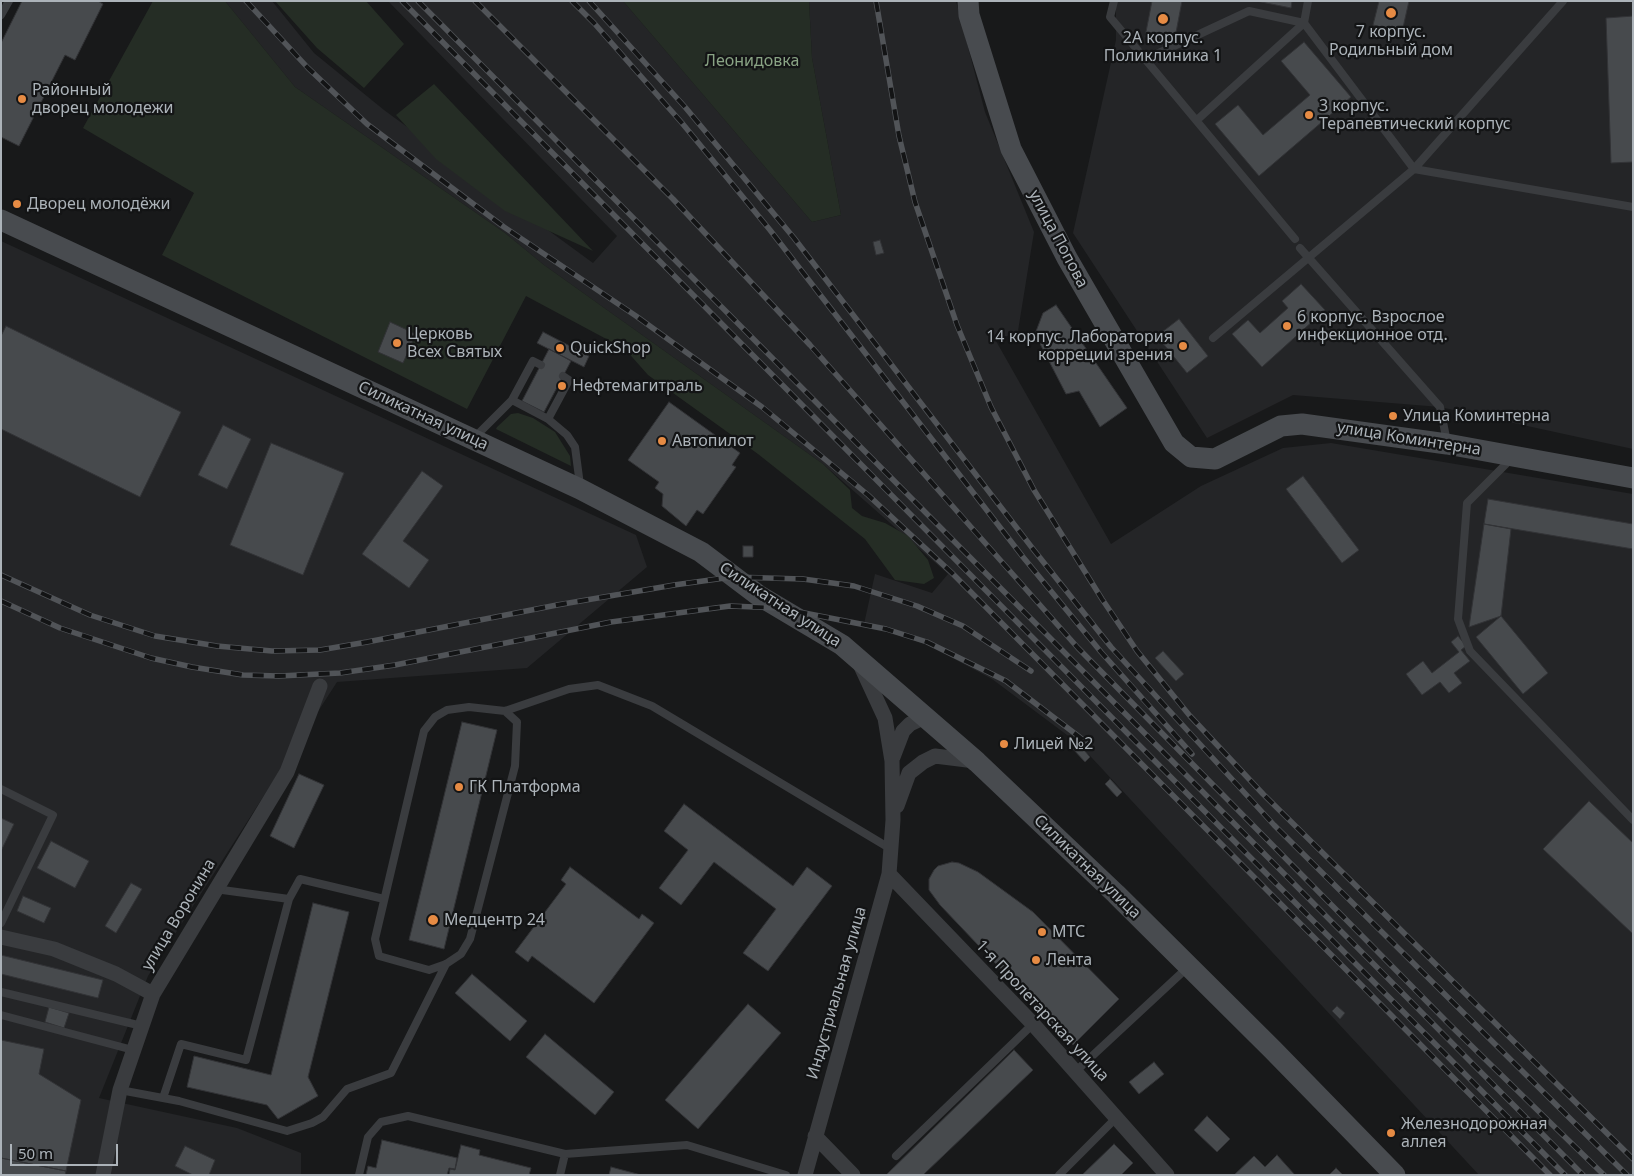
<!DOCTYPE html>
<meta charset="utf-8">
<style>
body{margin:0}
#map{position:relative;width:1634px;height:1176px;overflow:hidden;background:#18191a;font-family:"Noto Sans",sans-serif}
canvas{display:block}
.frame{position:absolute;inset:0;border:2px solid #acb3b9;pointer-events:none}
.scale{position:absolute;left:10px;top:1144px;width:108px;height:22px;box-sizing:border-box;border:2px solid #acb3b9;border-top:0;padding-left:6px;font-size:15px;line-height:18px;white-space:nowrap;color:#acb3b9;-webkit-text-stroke:4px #131415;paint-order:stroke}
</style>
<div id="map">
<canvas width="1634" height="1176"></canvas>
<div class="frame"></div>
<div class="scale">50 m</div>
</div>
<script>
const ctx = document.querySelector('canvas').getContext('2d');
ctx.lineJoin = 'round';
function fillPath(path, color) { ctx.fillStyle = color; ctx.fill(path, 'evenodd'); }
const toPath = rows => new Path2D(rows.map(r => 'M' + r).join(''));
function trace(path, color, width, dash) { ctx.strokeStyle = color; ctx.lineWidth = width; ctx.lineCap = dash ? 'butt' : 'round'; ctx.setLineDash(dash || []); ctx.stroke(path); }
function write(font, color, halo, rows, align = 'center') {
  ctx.font = font + ' "Noto Sans",sans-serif'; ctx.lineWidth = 4.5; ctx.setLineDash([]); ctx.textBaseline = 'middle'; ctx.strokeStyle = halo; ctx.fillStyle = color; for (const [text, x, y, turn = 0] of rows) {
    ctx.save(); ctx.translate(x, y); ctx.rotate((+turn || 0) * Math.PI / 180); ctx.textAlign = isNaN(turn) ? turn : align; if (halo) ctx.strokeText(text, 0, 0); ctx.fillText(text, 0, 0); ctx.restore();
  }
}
fillPath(toPath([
 [225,1,272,1,314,53,384,110,593,263,617,236,388,1,623,1,812,222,841,215,812,58,809,1,956,1,985,112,1034,232,1018,331,996,341,1111,544,1201,486,1283,448,1331,443,1633,494,1633,1175,1479,1175,1079,744,992,679,928,645,864,624,875,574,932,593,948,574,823,464,544,265,505,233,295,87],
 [1116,1,1633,1,1633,449,1440,407,1293,395,1207,438,1073,233,1116,40],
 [1,241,636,535,647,567,527,668,337,682,148,976,99,1098,237,1128,301,1153,301,1175,1,1175]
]), '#242527');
fillPath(toPath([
 [153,1,225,1,295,87,505,233,544,265,823,464,850,490,852,508,862,516,885,523,908,536,928,560,934,578,924,584,895,580,865,539,758,454,648,375,625,349,526,296,467,409,162,255,194,193,83,128],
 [390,323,416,334,403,363,378,352],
 [275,1,366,1,404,44,364,88,317,48],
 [623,1,809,1,812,58,841,215,812,222],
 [434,84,593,251,505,211,436,159,396,115],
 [511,414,518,413,533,418,555,432,570,456,571,466,496,429,497,427]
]), '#252d25');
const building = toPath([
 [22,1,98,1,103,4,75,60,65,55,19,146,1,137,1,43,22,1],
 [1152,1,1182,1,1174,43,1145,37,1152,1],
 [1256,1,1292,1,1291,8,1256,1],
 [1379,1,1409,1,1402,32,1373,25,1379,1],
 [1633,16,1633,162,1611,163,1606,18,1633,16],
 [1304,42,1351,97,1259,176,1215,124,1238,105,1263,135,1310,95,1281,61,1304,42],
 [880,240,884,253,876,255,873,242,880,240],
 [1301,284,1325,310,1262,367,1232,334,1248,320,1260,333,1288,308,1282,301,1301,284],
 [1056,305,1127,408,1100,427,1079,391,1066,394,1035,334,1043,313,1056,305],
 [1179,319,1208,356,1187,373,1157,336,1179,319],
 [390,322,416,334,403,363,378,352,390,322],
 [6,326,181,412,140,497,1,429,1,336,6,326],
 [543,332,589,356,584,367,537,343,543,332],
 [549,349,571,361,544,412,522,401,549,349],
 [669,402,740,453,732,465,736,467,703,514,697,510,686,526,662,506,663,494,655,488,659,482,628,460,669,402],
 [223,425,251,439,227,489,198,475,223,425],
 [271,443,344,473,303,575,230,545,271,443],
 [422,471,443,486,403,541,429,560,409,588,362,554,422,471],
 [1303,476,1359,550,1342,563,1286,489,1303,476],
 [1488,499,1633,524,1633,549,1484,524,1488,499],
 [1484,524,1511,529,1501,616,1469,627,1484,524],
 [743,546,753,546,753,557,743,557,743,546],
 [1501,616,1548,673,1523,694,1476,637,1501,616],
 [1458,636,1466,646,1461,650,1470,661,1454,673,1462,683,1449,693,1440,682,1422,695,1406,674,1423,661,1432,673,1459,652,1451,642,1458,636],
 [1163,651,1184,674,1176,681,1155,658,1163,651],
 [462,722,497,730,444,949,409,940,462,722],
 [1079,744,1090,757,1085,762,1073,749,1079,744],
 [299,774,324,785,294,848,270,836,299,774],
 [1110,779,1122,792,1117,797,1105,784,1110,779],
 [1589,801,1633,843,1633,934,1543,849,1589,801],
 [684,804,793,886,807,867,832,886,768,971,743,953,776,909,714,862,681,905,659,888,688,850,664,831,684,804],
 [1,818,14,824,1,851,1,818],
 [51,841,89,861,75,888,37,868,51,841],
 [952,862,959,863,978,872,1033,912,1119,999,1073,1045,940,905,929,890,929,879,934,870,938,866,952,862],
 [570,867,639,919,642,914,654,923,594,1003,532,956,528,962,515,952,566,884,561,880,570,867],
 [131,883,142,889,116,933,105,926,131,883],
 [23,896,51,908,44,923,17,911,23,896],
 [313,903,349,912,308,1077,318,1096,278,1119,267,1105,187,1087,194,1056,271,1075,313,903],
 [1,955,103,980,98,998,1,974,1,955],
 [472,974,527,1021,510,1041,455,993,472,974],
 [748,1004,781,1033,698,1129,665,1100,748,1004],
 [1337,1006,1345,1013,1340,1019,1332,1011,1337,1006],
 [49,1007,69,1013,64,1028,45,1022,49,1007],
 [545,1034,614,1092,595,1115,526,1057,545,1034],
 [1,1040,44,1049,39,1074,81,1100,66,1171,1,1158,1,1040],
 [1014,1050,1033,1070,923,1175,886,1175,1014,1050],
 [1154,1062,1164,1074,1139,1094,1129,1082,1154,1062],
 [1207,1116,1230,1139,1217,1152,1194,1130,1207,1116],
 [382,1140,457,1158,455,1169,449,1168,447,1175,366,1175,368,1166,376,1168,382,1140],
 [1114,1144,1133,1163,1121,1175,1082,1175,1114,1144],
 [461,1145,480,1150,479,1155,531,1168,529,1175,449,1175,450,1169,455,1170,461,1145],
 [185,1146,215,1160,209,1175,193,1175,175,1166,185,1146],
 [1277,1155,1295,1175,1234,1175,1254,1156,1265,1167,1277,1155],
 [1,1158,66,1171,65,1175,1,1175,1,1158],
 [611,1167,641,1175,609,1175,611,1167],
 [1336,1168,1343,1175,1329,1175,1336,1168]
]);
fillPath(building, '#474a4d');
trace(building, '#323336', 1);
trace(toPath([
 [1114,1,1110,17,1295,239],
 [1,15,9,1],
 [1146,59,1249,11,1304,23],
 [1197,120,1304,23],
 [1414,169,1563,1],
 [1414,169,1633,207],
 [1300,248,1440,407,1447,442],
 [1213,338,1414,169,1304,23,1308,1],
 [512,400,548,419,567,435,575,447,580,485],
 [548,419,569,380,563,376],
 [475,437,512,400,533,361,541,365],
 [1512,458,1467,503,1458,619,1470,651,1633,820],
 [505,711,517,722,515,766,470,939,461,954,446,964,429,970,379,956,375,939,424,731,435,717,447,710,469,707,505,711,569,689,598,685,652,706,891,849],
 [1,789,53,815,1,923],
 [215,889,289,899,300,879,384,899],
 [1,992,142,1026],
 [1,1015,133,1050],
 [1076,1071,1188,967],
 [120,1090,179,1101,287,1131,312,1123,323,1117,347,1089,391,1073,446,964],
 [163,1098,181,1044,246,1060,289,899],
 [896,1156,1033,1024],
 [359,1175,368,1137,381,1122,408,1116,565,1154,687,1145,786,1175],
 [560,1175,565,1154],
 [1059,1175,1116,1118]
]), '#3a3c3f', 8);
trace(toPath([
 [893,757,903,731,910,724,927,716],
 [897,806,909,773,923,762,935,756,975,761],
 [889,874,1033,1024,1167,1175],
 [1,937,54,949,116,974,153,994],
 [815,1136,853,1175],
 [103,1175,120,1090,153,994,287,772,320,686],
 [805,1175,889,874,893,820,892,761,885,718,860,664]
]), '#3a3c3f', 15);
trace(toPath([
 [968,1,969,15,1011,149,1067,258,1174,443,1191,457,1215,459,1281,426,1302,424,1447,444,1633,478],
 [1,220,580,489,701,552,758,595,842,645,977,762,1116,894,1273,1050,1395,1175]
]), '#484b4f', 21);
const rail = toPath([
 [246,1,308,68,367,124,504,227,636,316,762,407,868,495,952,573,1550,1175],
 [402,1,1565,1175],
 [418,1,1583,1175],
 [475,1,673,199,810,345,1078,648,1449,1024,1604,1175],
 [572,1,594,23,682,123,770,230,1023,557,1101,652,1192,754],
 [589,1,685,107,794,238,1033,549,1111,647,1274,825,1627,1175],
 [876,1,899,136,915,202,957,325,991,407,1034,490,1102,599,1137,651,1190,716,1263,794,1633,1159],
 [1,575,90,615,155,636,217,646,272,651,320,650,367,642,557,605,674,585,732,577,803,579,854,586,917,606,963,626,1031,671],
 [1,601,60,628,151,658,192,667,243,675,279,676,340,673,395,665,611,622,730,606,779,608,886,629,927,642,1006,681,1086,742]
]);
trace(rail, '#515458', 5.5);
trace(rail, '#131415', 4, [11]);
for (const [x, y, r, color] of [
 [1391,13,6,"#e68b44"],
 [1163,19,6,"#e68b44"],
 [22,99,5,"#e68b44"],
 [1309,115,5,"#e68b44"],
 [17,204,5,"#e68b44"],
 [1287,326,5,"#e68b44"],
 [397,343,5,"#e68b44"],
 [1183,346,5,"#e68b44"],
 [560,348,5,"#e68b44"],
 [562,386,5,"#e68b44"],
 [1393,416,5,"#e68b44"],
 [662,441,5,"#e68b44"],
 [1004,744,5,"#e68b44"],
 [459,787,5,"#e68b44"],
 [433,920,6,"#e68b44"],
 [1042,932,5,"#e68b44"],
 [1036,960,5,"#e68b44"],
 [1391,1133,5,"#e68b44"]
]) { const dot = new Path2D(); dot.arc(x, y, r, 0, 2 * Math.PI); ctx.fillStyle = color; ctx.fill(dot); trace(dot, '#131415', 2); }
write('16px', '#acb3b9', '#131415', [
 ["7 корпус.",1391,32,"center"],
 ["Родильный дом",1391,50,"center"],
 ["2А корпус.",1163,38,"center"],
 ["Поликлиника 1",1163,56,"center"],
 ["Районный",32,90],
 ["дворец молодежи",32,108],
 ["3 корпус.",1319,106],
 ["Терапевтический корпус",1319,124],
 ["Дворец молодёжи",27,204],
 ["6 корпус. Взрослое",1297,317],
 ["инфекционное отд.",1297,335],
 ["Церковь",407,334],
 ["Всех Святых",407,352],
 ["14 корпус. Лаборатория",1173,337,"right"],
 ["корреции зрения",1173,355,"right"],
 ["QuickShop",570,348],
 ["Нефтемагитраль",572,386],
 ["Улица Коминтерна",1403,416],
 ["Автопилот",672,441],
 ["Лицей №2",1014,744],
 ["ГК Платформа",469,787],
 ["Медцентр 24",444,920],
 ["МТС",1052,932],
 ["Лента",1046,960],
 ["Железнодорожная",1401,1124],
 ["аллея",1401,1142]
], 'left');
write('16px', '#89a384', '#131415', [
 ["Леонидовка",752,61]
]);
write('16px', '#acb3b9', '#131415', [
 ["улица Попова",1058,239,62],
 ["Силикатная улица",423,416,25],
 ["улица Коминтерна",1409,439,9],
 ["Силикатная улица",780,605,33],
 ["Силикатная улица",1087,867,44],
 ["улица Воронина",179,915,-59],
 ["Индустриальная улица",837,993,-74],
 ["1-я Пролетарская улица",1042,1011,47]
]);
</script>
